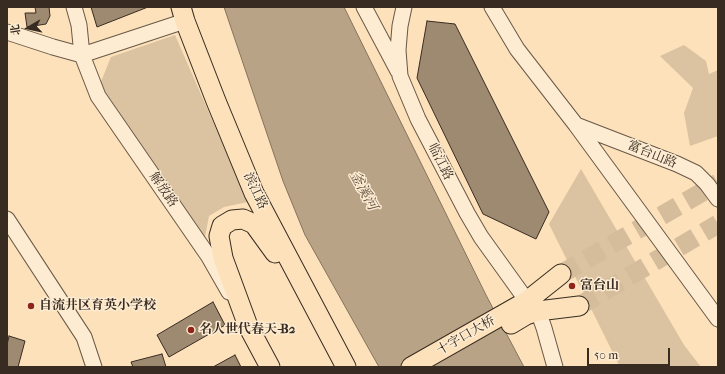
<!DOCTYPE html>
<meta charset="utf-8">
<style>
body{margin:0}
#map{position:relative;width:725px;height:374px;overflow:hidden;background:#fce1ba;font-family:"IM FELL French Canon","Noto Serif SC",serif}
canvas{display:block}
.frame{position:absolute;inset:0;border:8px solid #382b21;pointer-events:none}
.north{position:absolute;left:8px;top:8px;width:40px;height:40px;-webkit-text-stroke:3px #fdecd2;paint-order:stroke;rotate:261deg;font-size:11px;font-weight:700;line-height:16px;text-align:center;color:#382b21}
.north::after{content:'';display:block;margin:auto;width:14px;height:18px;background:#382b21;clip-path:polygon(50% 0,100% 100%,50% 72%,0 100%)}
.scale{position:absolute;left:587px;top:348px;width:83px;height:18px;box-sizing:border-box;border:2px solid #382b21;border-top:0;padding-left:5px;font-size:12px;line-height:14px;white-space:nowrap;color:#382b21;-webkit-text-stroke:3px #fdecd2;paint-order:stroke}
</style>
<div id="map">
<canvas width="725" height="374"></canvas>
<div class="frame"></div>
<div class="north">北</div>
<div class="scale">50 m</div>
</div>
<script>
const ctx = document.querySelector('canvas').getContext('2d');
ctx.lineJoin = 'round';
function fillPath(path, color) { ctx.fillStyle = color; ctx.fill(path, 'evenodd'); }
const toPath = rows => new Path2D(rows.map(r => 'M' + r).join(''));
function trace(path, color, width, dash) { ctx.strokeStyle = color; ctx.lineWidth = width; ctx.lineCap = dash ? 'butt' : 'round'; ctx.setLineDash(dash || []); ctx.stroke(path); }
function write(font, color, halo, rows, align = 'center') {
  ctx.font = font + ' "IM FELL French Canon","Noto Serif SC",serif'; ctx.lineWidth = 3; ctx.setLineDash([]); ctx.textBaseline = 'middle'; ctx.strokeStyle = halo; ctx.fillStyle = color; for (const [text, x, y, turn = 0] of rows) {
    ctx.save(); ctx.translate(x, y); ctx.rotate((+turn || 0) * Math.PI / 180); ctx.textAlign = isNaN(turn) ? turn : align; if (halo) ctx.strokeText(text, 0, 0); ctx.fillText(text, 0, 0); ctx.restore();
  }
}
fillPath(toPath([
 [175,35,248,202,224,207,209,216,205,237,100,84,111,57],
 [684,45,706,61,709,74,718,70,718,136,690,146,684,113,693,88,660,56],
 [581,169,684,345,701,367,620,367,549,224]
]), '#dbc2a0');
const water = toPath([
 [224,7,344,7,486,295,524,367,379,367,305,235,283,181,224,7]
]);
fillPath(water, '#b9a386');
trace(water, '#85735e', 1);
const building = toPath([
 [35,7,49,7,50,16,46,24,27,27,25,13,36,13,35,7],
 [91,7,148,7,97,27,91,7],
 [427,21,455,24,549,212,536,239,483,214,417,78,427,21],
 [213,302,225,325,169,357,157,335,213,302],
 [9,336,25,341,18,367,7,367,7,345,9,336],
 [162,354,166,367,133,367,131,362,162,354],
 [235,355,241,367,213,367,235,355]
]);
fillPath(building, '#9e8a71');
trace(building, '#382b21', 1);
trace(toPath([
 [561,274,718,183],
 [579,306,718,224]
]), '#d5bd9b', 19, [19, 10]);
const minor = toPath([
 [74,7,79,25,82,55,98,96,209,257,229,292],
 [364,7,398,71],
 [404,7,400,26,398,50,400,76,418,119,467,213,481,237,527,301],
 [492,7,517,49,576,125,718,319],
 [7,32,53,47,82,55,185,21],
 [576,125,677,164,696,173,707,184,718,199],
 [7,219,84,337,94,367],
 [538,311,544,328,555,367]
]);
const major = toPath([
 [181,7,185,21,216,101,254,193,346,367],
 [511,324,526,315,538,311,579,306],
 [270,367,248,326,223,258,219,236,222,226,232,220,243,219,254,224,275,253],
 [411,367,527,301,561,274]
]);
trace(minor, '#695847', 17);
trace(major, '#382b21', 21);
trace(minor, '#fdecd2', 15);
trace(major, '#fce1ba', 19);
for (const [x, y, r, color] of [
 [572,286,4,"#8f2418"],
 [31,306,4,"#8f2418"],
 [191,330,4,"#8f2418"]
]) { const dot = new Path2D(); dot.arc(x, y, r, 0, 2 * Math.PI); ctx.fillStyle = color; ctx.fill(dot); trace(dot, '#fdecd2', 1.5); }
write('13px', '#382b21', '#fdecd2', [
 ["富台山路",652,155,22],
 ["临江路",440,162,63],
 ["解放路",163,190,55],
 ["滨江路",255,191,65],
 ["十字口大桥",466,336,-30]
]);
write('bold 13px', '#382b21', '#fdecd2', [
 ["富台山",580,286],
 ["自流井区育英小学校",39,306],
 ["名人世代春天-B2",199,330]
], 'left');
write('italic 14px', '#5f4f3f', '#fdecd2', [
 ["釜溪河",363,191,61]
]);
</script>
